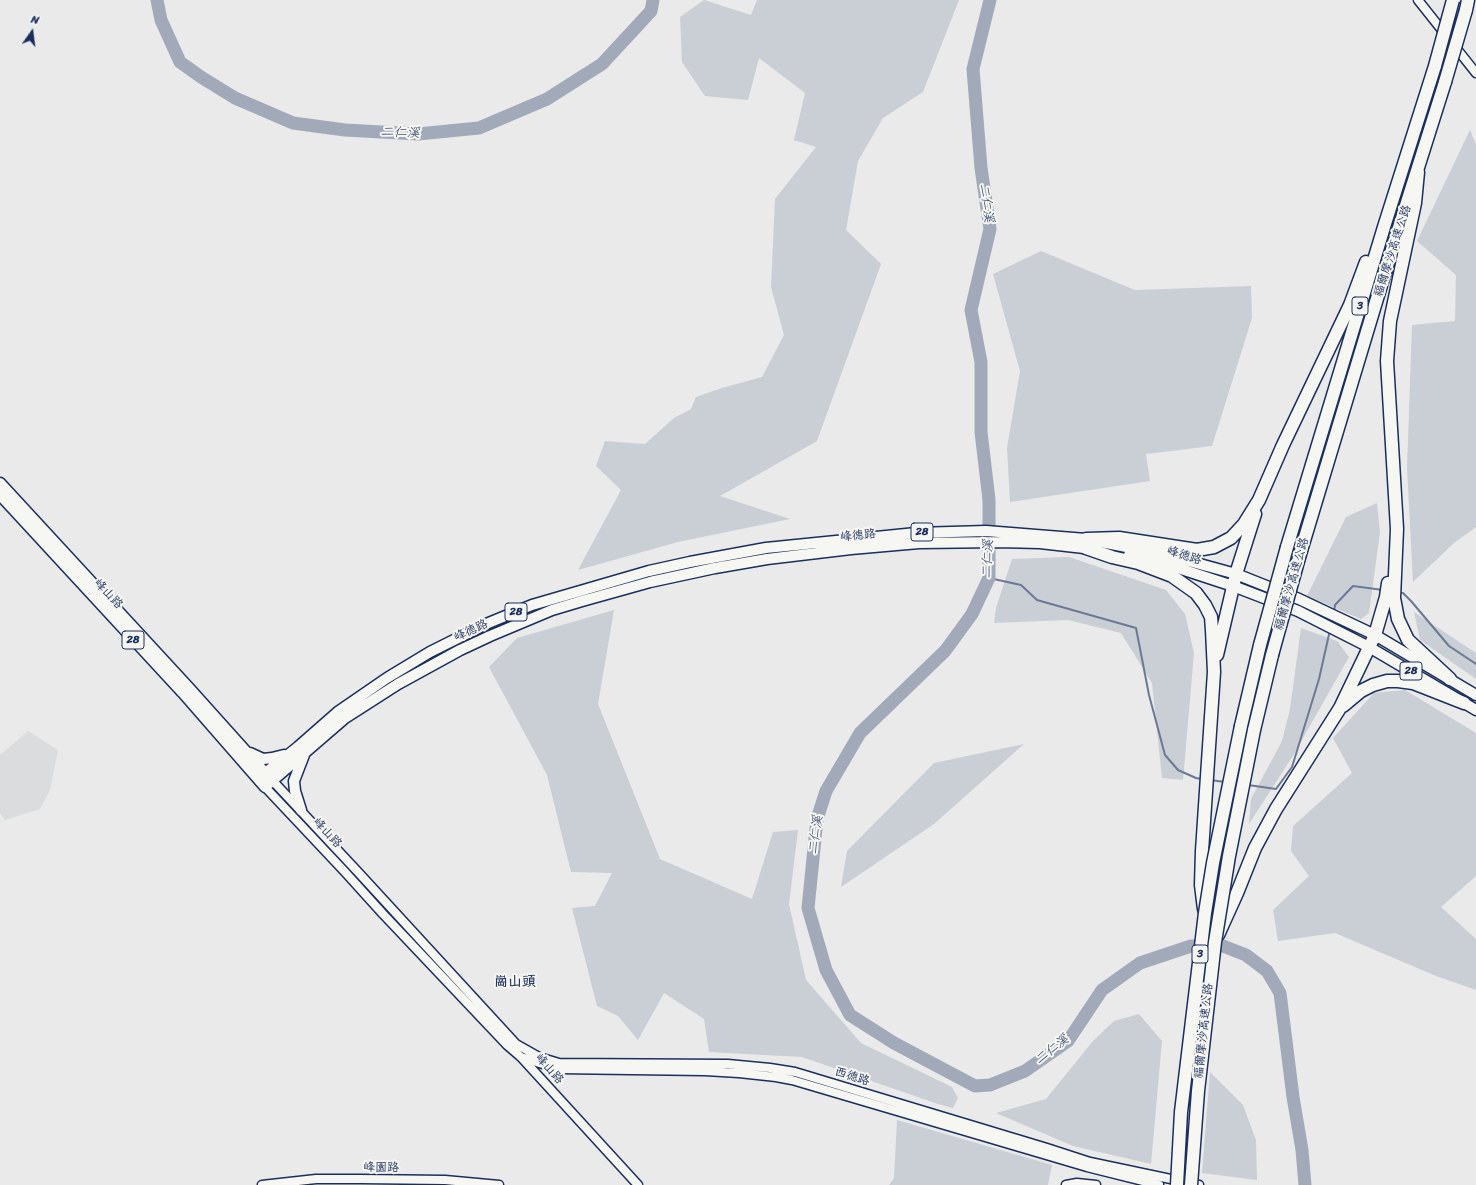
<!DOCTYPE html>
<meta charset="utf-8">
<style>
body{margin:0}
#map{position:relative;width:1476px;height:1185px;overflow:hidden;background:#e9eae9;font-family:Sriracha,sans-serif}
canvas{display:block}
.north{position:absolute;left:12px;top:12px;width:40px;height:40px;-webkit-text-stroke:3px #f6f6f2;paint-order:stroke;rotate:14deg;font-size:11px;font-weight:700;line-height:16px;text-align:center;color:#1b2f5e}
.north::after{content:'';display:block;margin:auto;width:14px;height:18px;background:#1b2f5e;clip-path:polygon(50% 0,100% 100%,50% 72%,0 100%)}
</style>
<div id="map">
<canvas width="1476" height="1185"></canvas>
<div class="north">N</div>
</div>
<script>
const ctx = document.querySelector('canvas').getContext('2d');
ctx.lineJoin = 'round';
function fillPath(path, color) { ctx.fillStyle = color; ctx.fill(path, 'evenodd'); }
const toPath = rows => new Path2D(rows.map(r => 'M' + r).join(''));
function trace(path, color, width, dash) { ctx.strokeStyle = color; ctx.lineWidth = width; ctx.lineCap = dash ? 'butt' : 'round'; ctx.setLineDash(dash || []); ctx.stroke(path); }
function write(font, color, halo, rows, align = 'center') {
  ctx.font = font + ' Sriracha,"LXGW WenKai TC",sans-serif'; ctx.lineWidth = 4; ctx.setLineDash([]); ctx.textBaseline = 'middle'; ctx.strokeStyle = halo; ctx.fillStyle = color; for (const [text, x, y, turn = 0] of rows) {
    ctx.save(); ctx.translate(x, y); ctx.rotate((+turn || 0) * Math.PI / 180); ctx.textAlign = isNaN(turn) ? turn : align; if (halo) ctx.strokeText(text, 0, 0); ctx.fillText(text, 0, 0); ctx.restore();
  }
}
fillPath(toPath([
 [28,731,58,750,50,790,40,809,5,820,0,813,0,755]
]), '#dadcde');
fillPath(toPath([
 [704,0,751,15,757,0,959,0,923,92,883,118,858,161,846,230,881,264,817,441,720,496,790,519,678,542,578,570,621,490,596,466,605,441,645,444,674,418,691,409,696,397,722,388,762,377,784,335,771,287,775,199,816,147,794,140,805,93,759,58,748,100,705,96,682,62,680,17],
 [1470,130,1476,145,1476,527,1454,543,1413,582,1407,468,1412,325,1455,321,1456,275,1417,241],
 [1041,251,1135,290,1251,286,1252,318,1212,446,1146,454,1150,481,1010,502,1007,448,1020,371,993,274],
 [1377,503,1380,532,1369,613,1361,619,1307,596,1346,517],
 [1069,557,1166,590,1185,614,1194,653,1183,780,1162,778,1152,683,1121,633,1068,620,994,623,996,608,1012,559],
 [614,610,598,704,660,859,752,899,773,832,798,830,789,904,806,980,861,1043,952,1087,958,1098,953,1108,938,1104,802,1057,709,1052,704,1019,664,993,638,1040,618,1016,597,1006,572,908,595,906,612,873,571,872,547,775,489,667,517,638],
 [1414,612,1476,653,1476,679,1420,640],
 [1301,628,1337,641,1349,657,1294,754,1249,824,1251,799,1282,741,1290,709],
 [1405,690,1476,733,1476,876,1441,907,1476,939,1476,990,1436,976,1335,933,1278,941,1273,910,1309,876,1291,851,1293,826,1352,773,1333,738,1374,693],
 [1024,744,934,824,841,887,847,851,934,763],
 [1139,1014,1162,1041,1151,1164,1073,1146,996,1113,1046,1099,1093,1041,1114,1021],
 [1210,1072,1243,1105,1256,1140,1257,1180,1202,1173],
 [897,1120,1052,1165,1048,1185,889,1185,894,1178]
]), '#caced5');
trace(toPath([
 [989,578,1021,585,1037,600,1136,628,1149,695,1165,755,1178,770,1196,778,1202,779],
 [1399,593,1403,593,1411,601,1449,646,1476,664],
 [1334,612,1335,605,1353,586,1383,590],
 [1210,780,1225,782],
 [1248,785,1276,789,1292,767,1319,679,1330,630]
]), '#6c7995', 2);
trace(toPath([
 [157,0,161,20,180,62,201,77,235,98,293,123,345,130,418,134,479,128,547,99,602,64,651,11,653,0],
 [990,0,973,69,981,168,990,229,971,310,981,362,981,432,989,500,989,578,972,614,945,651,860,733,826,791,817,819,808,908,826,970,850,1015,894,1043,975,1086,990,1085,1025,1071,1068,1041,1102,990,1140,963,1191,946,1223,946,1246,955,1267,971,1280,993,1293,1097,1302,1150,1305,1185]
]), '#a2aaba', 13);
const minor = toPath([
 [1418,0,1476,73],
 [272,780,358,872,516,1044,539,1057,559,1063,728,1064,770,1068,795,1072,1047,1148,1090,1162,1199,1185],
 [265,787,345,872,383,914,507,1045,521,1057,638,1185],
 [521,1057,558,1069,705,1071,739,1073,776,1077,792,1080,1087,1167,1159,1185],
 [262,1185,316,1179,361,1179,445,1180,499,1185],
 [1066,1185,1077,1183,1096,1185]
]);
const major = toPath([
 [0,483,189,688,269,777],
 [0,495,183,693,265,787,345,718,398,684,460,650,490,636,552,610,582,601,650,582,715,568,767,559,851,549,919,543,1000,542,1040,543,1093,549],
 [1129,555,1172,566,1233,586,1298,611,1369,647,1476,710],
 [250,753,263,759,272,758,284,755],
 [258,779,298,747,339,711,387,678,430,652,486,624,532,605,649,571,690,562,766,548,916,533,986,531,1086,539,1167,555,1236,574,1299,599,1375,635,1476,695],
 [301,810,295,791,294,781,304,755]
]);
const highway = toPath([
 [1466,10,1468,0],
 [1418,172,1415,203,1390,321,1387,361,1397,529,1394,598,1398,619,1408,640,1450,679],
 [1086,539,1119,538,1197,550,1214,547,1231,538,1244,524,1259,500,1283,445,1350,305,1366,262],
 [1287,547,1384,227,1435,66],
 [1086,548,1112,557,1138,563,1172,576,1196,593,1205,605,1211,617,1212,630,1214,672,1202,851,1201,885,1204,909],
 [1300,554,1385,272,1445,82],
 [1217,655,1236,574,1255,514],
 [1343,706,1361,691,1373,685,1387,681,1398,681,1413,683,1464,703],
 [1241,726,1260,645],
 [1254,730,1272,655],
 [1218,935,1237,893,1255,848,1276,809,1340,708,1375,635,1386,597,1388,583]
]);
trace(minor, '#1b2f5e', 11);
trace(major, '#1b2f5e', 13);
trace(highway, '#1b2f5e', 15);
trace(minor, '#f6f6f2', 8);
trace(major, '#f6f6f2', 10);
trace(highway, '#f6f6f2', 12);
const highwayBridge = toPath([
 [1435,66,1453,0],
 [1445,82,1466,10],
 [1260,645,1287,547],
 [1272,655,1300,554],
 [1177,1185,1181,1112,1205,913,1213,863,1241,726],
 [1191,1185,1198,1091,1215,942,1229,856,1254,730]
]);
trace(highwayBridge, '#1b2f5e', 15, []);
trace(highwayBridge, '#f6f6f2', 12);
for (const [x, y, w] of [
 [1360,306,16],
 [922,532,22],
 [516,612,22],
 [133,640,22],
 [1411,671,22],
 [1200,954,16]
]) { const box = new Path2D(); box.roundRect(x - w / 2, y - 9, w, 18, 3); ctx.fillStyle = '#f6f6f2'; ctx.fill(box); trace(box, '#1b2f5e', 1); }
write('bold 11px', '#1b2f5e', null, [
 ["3",1360,306],
 ["28",922,532],
 ["28",516,612],
 ["28",133,640],
 ["28",1411,671],
 ["3",1200,954]
]);
write('12px', '#1b2f5e', '#f6f6f2', [
 ["福爾摩沙高速公路",1393,251,-72],
 ["峰德路",858,536,-6],
 ["峰德路",1184,556,17],
 ["福爾摩沙高速公路",1292,584,-74],
 ["峰山路",108,594,47],
 ["峰德路",471,631,-25],
 ["峰山路",327,833,47],
 ["福爾摩沙高速公路",1204,1031,-84],
 ["峰山路",549,1069,48],
 ["西德路",852,1077,17],
 ["峰園路",381,1168,1]
]);
write('italic 13px', '#44547a', '#f6f6f2', [
 ["二仁溪",400,133,2],
 ["二仁溪",986,203,82],
 ["二仁溪",988,559,-87],
 ["二仁溪",816,835,-82],
 ["二仁溪",1052,1050,-38]
]);
write('bold 14px', '#1b2f5e', '#f6f6f2', [
 ["崗山頭",515,982]
]);
</script>
